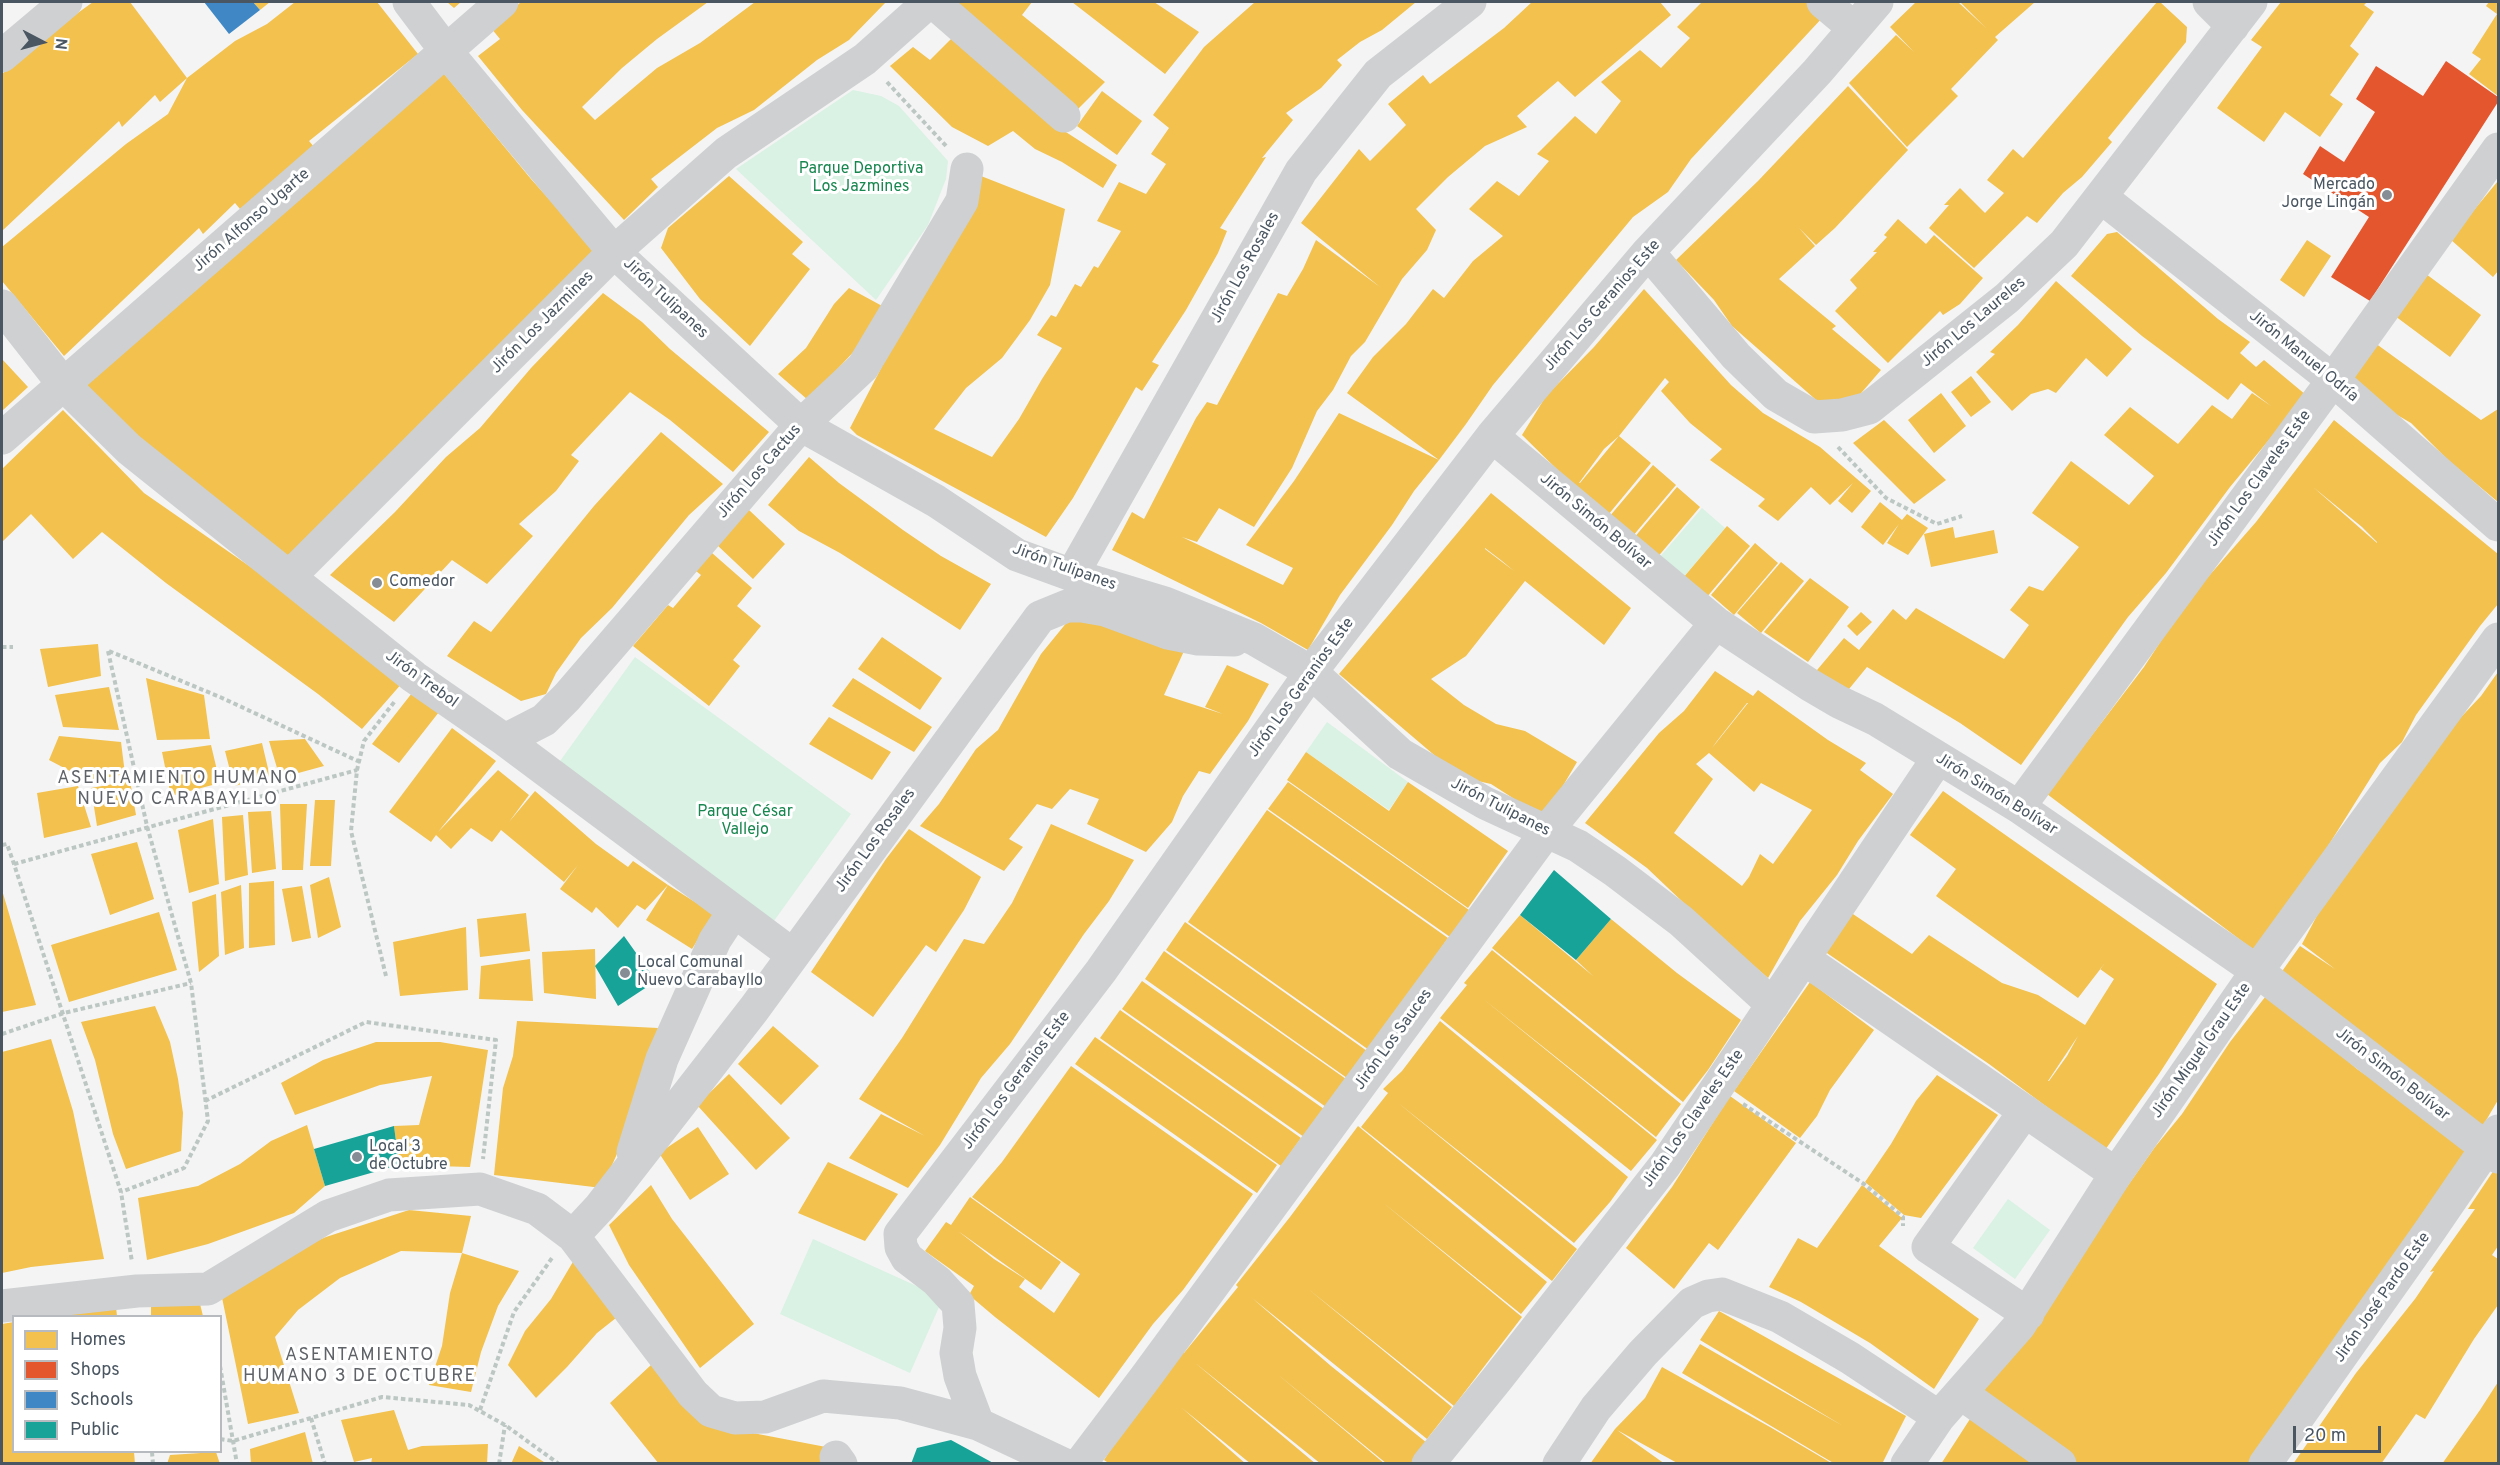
<!DOCTYPE html>
<meta charset="utf-8">
<style>
body{margin:0}
#map{position:relative;width:2500px;height:1465px;overflow:hidden;background:#f4f4f4;font-family:Overpass,sans-serif}
canvas{display:block}
.frame{position:absolute;inset:0;border:3px solid #4a5661;pointer-events:none}
.legend{position:absolute;left:12px;top:1315px;width:210px;height:138px;box-sizing:border-box;background:#fff;border:2px solid #b7bbc0;margin:0;padding:8px 10px;list-style:none;font-size:18px;color:#4a5661}
.legend li{display:flex;align-items:center;gap:12px;height:30px}
.legend b{width:30px;border:2px solid #b7bbc0}
.north{position:absolute;left:12px;top:12px;width:60px;height:60px;-webkit-text-stroke:4px #fff;paint-order:stroke;rotate:96deg;font-size:16px;font-weight:700;line-height:24px;text-align:center;color:#4a5661}
.north::after{content:'';display:block;margin:auto;width:21px;height:27px;background:#4a5661;clip-path:polygon(50% 0,100% 100%,50% 72%,0 100%)}
.scale{position:absolute;left:2293px;top:1426px;width:88px;height:27px;box-sizing:border-box;border:3px solid #4a5661;border-top:0;padding-left:8px;font-size:18px;line-height:21px;white-space:nowrap;color:#4a5661;-webkit-text-stroke:4px #fff;paint-order:stroke}
</style>
<div id="map">
<canvas width="2500" height="1465"></canvas>
<div class="frame"></div>
<ul class="legend">
<li><b style="height:16px;background:#f2c14e"></b>Homes</li>
<li><b style="height:16px;background:#e4572e"></b>Shops</li>
<li><b style="height:16px;background:#3f88c5"></b>Schools</li>
<li><b style="height:16px;background:#17a398"></b>Public</li>
</ul>
<div class="north">N</div>
<div class="scale">20 m</div>
</div>
<script>
const ctx = document.querySelector('canvas').getContext('2d');
ctx.lineJoin = 'round';
function fillPath(path, color) { ctx.fillStyle = color; ctx.fill(path, 'evenodd'); }
const toPath = rows => new Path2D(rows.map(r => 'M' + r).join(''));
function trace(path, color, width, dash) { ctx.strokeStyle = color; ctx.lineWidth = width; ctx.lineCap = dash ? 'butt' : 'round'; ctx.setLineDash(dash || []); ctx.stroke(path); }
function write(font, color, halo, rows, align = 'center') {
  ctx.font = font + ' Overpass,sans-serif'; ctx.lineWidth = 6; ctx.setLineDash([]); ctx.textBaseline = 'middle'; ctx.strokeStyle = halo; ctx.fillStyle = color; for (const [text, x, y, turn = 0] of rows) {
    ctx.save(); ctx.translate(x, y); ctx.rotate((+turn || 0) * Math.PI / 180); ctx.textAlign = isNaN(turn) ? turn : align; if (halo) ctx.strokeText(text, 0, 0); ctx.fillText(text, 0, 0); ctx.restore();
  }
}
fillPath(toPath([
 [853,90,881,96,899,106,948,161,946,179,928,225,876,300,736,169],
 [1702,508,1725,528,1681,580,1658,559],
 [635,657,851,814,771,925,555,768],
 [1327,722,1408,782,1389,810,1306,752],
 [2008,1199,2050,1230,2015,1279,1973,1248],
 [813,1239,943,1298,910,1373,780,1314]
]), '#d9f2e3');
fillPath(toPath([
 [93,2,130,2,187,78,160,102,155,95,122,127,119,121,2,231,2,74,46,36],
 [253,2,270,2,260,10],
 [295,2,377,2,418,54,309,141,315,148,240,209,235,203,203,234,199,228,64,356,2,281,2,247,126,144,168,114,187,78,235,41,267,24],
 [447,2,461,2,454,8],
 [521,2,708,2,657,39,622,68,582,107,595,120,657,68,700,43,755,2,886,2,849,40,817,60,754,110,717,128,651,179,658,187,624,220,522,110,478,56,500,39,491,28],
 [957,2,1032,2,1022,15,1105,82,1075,112],
 [1072,2,1154,2,1199,32,1165,74],
 [1255,2,1416,2,1382,30,1360,42,1337,60,1342,65,1321,88,1286,113,1293,120,1262,158,1266,157,1222,225,1220,228,1227,231,1218,253,1186,310,1152,362,1159,365,1142,391,1136,387,1073,498,1046,537,857,435,850,428,981,176,1065,209,1050,285,1030,320,1002,358,966,388,934,429,992,457,1019,419,1042,379,1062,348,1037,335,1051,315,1056,317,1075,284,1081,287,1094,266,1098,268,1121,231,1097,221,1119,182,1146,194,1166,164,1151,154,1169,128,1153,115,1204,47],
 [1532,2,1660,2,1671,15,1575,97,1558,81,1517,116,1527,127,1485,146,1448,177,1416,209,1436,230,1427,250,1402,279,1365,342,1351,356,1333,390,1317,411,1292,468,1254,527,1219,508,1197,542,1182,537,1283,585,1293,568,1246,545,1294,481,1339,413,1439,460,1347,393,1373,357,1406,324,1433,289,1444,298,1473,261,1503,236,1469,209,1497,181,1519,196,1549,161,1537,154,1575,116,1596,134,1621,101,1601,82,1640,50,1661,68,1690,38,1677,27,1702,2,1807,2,1823,17,1691,159,1668,192,1633,217,1493,385,1466,424,1439,460,1414,491,1392,525,1340,595,1308,650,1261,623,1112,550,1132,512,1144,519,1196,418,1207,402,1217,405,1278,293,1287,296,1303,269,1316,240,1380,287,1301,223,1359,149,1370,161,1406,125,1388,104,1423,75,1430,84,1504,28],
 [1916,2,1958,2,1986,28,1960,2,2035,2,1995,37,1998,40,1951,89,1958,96,1907,147,1849,83,1896,35,1914,52,1890,27],
 [2157,2,2160,2,2187,27,2186,42,2108,138,2112,142,2082,177,2063,193,2037,223,2027,216,1974,268,1929,228,1949,205,1944,205,1960,188,1985,213,2004,193,1987,180,2013,149,2023,158],
 [2281,2,2367,2,2364,5,2374,12,2350,46,2359,54,2330,95,2343,104,2320,137,2285,112,2264,142,2217,108,2262,47,2251,40],
 [2489,2,2498,2,2498,96,2469,74,2481,59,2472,53,2497,14,2486,6],
 [952,38,1055,125,1117,165,1103,188,1062,162,1035,149,1013,131,988,146,952,127,890,66,913,47,930,60],
 [440,69,531,179,599,255,288,561,73,386],
 [1848,86,1908,150,1835,228,1816,245,1799,228,1815,246,1779,279,1836,326,1832,329,1881,370,1856,399,1823,406,1732,326,1714,300,1676,260,1758,181],
 [1102,91,1142,121,1117,155,1077,126],
 [729,176,803,242,792,254,810,269,750,346,700,299,661,248,668,228],
 [2498,181,2498,271,2493,277,2450,239],
 [1898,219,1926,244,1934,235,1983,278,1960,304,1943,315,1940,311,1888,363,1835,311,1857,288,1850,280,1877,252,1873,252,1887,237,1884,235],
 [2117,232,2218,319,2250,342,2240,353,2256,367,2264,360,2306,395,2230,487,2166,573,2128,617,2021,765,1960,723,1867,667,1840,700,1812,676,1844,638,1859,650,1893,609,1906,620,1916,608,2004,659,2029,625,2010,610,2029,586,2043,591,2079,547,2032,513,2071,461,2129,505,2154,476,2104,435,2130,407,2178,444,2212,405,2232,419,2252,393,2271,406,2241,383,2228,400,2142,336,2071,276,2107,234],
 [2307,240,2331,256,2304,297,2280,280],
 [2422,271,2481,315,2450,357,2391,313],
 [2056,281,2132,349,2107,377,2086,358,2056,393,2048,389,2031,394,2012,411,1976,372,1995,354,1990,352,2018,325],
 [849,288,884,307,862,343,808,400,778,374,806,348,834,304],
 [1644,289,1731,385,1763,413,1820,447,1871,491,1852,513,1838,501,1853,483,1830,505,1811,487,1778,521,1758,506,1765,499,1710,460,1722,449,1690,423,1661,391,1669,382,1665,378,1619,436,1651,463,1608,515,1576,488,1522,435,1546,396,1594,347],
 [1619,436,1580,483,1579,483,1604,449],
 [603,293,642,322,670,349,769,432,733,472,670,420,630,392,571,455,579,461,556,491,519,524,533,536,487,584,452,560,394,622,330,575,395,512,446,457,480,428,531,368],
 [2375,343,2481,420,2498,409,2498,502,2448,460,2411,423,2392,412,2349,375],
 [2,359,28,387,2,411],
 [1971,376,1991,402,1971,417,1951,392],
 [1941,393,1966,426,1934,453,1908,420],
 [63,410,144,493,278,586,403,682,362,729,318,694,166,583,102,532,73,559,31,514,2,542,2,469],
 [1884,420,1946,480,1914,504,1853,443],
 [2334,420,2498,554,2498,604,2480,626,2416,715,2402,742,2380,763,2313,870,2255,951,2047,794,2144,667,2187,601,2256,522],
 [2313,487,2362,527,2377,542,2377,543],
 [661,432,723,484,689,515,612,608,581,638,556,673,546,694,521,701,447,656,474,621,491,632,594,506],
 [809,457,839,483,903,530,941,556,991,584,960,630,840,553,799,531,768,505],
 [1653,465,1676,485,1632,537,1609,517],
 [1677,487,1700,507,1656,559,1633,539],
 [1491,493,1631,608,1604,645,1525,581,1466,656,1431,679,1464,705,1496,724,1525,731,1577,762,1544,818,1491,784,1460,777,1339,674],
 [1485,548,1502,561,1514,571,1485,549],
 [1880,502,1902,520,1907,514,1928,528,1908,555,1887,543,1899,524,1883,545,1861,527],
 [749,510,785,544,753,579,716,544],
 [1727,526,1750,546,1706,598,1683,578],
 [1953,527,1955,538,1994,530,1998,553,1931,567,1924,534],
 [1755,543,1778,563,1734,615,1711,595],
 [712,553,752,588,737,606,761,626,733,660,740,666,709,706,633,646,668,605,673,608,701,575,696,571],
 [1781,562,1804,581,1761,633,1737,613],
 [1810,578,1849,607,1808,662,1764,632],
 [1861,612,1872,622,1857,636,1847,626],
 [1072,616,1184,651,1164,695,1223,714,1205,707,1227,665,1269,684,1248,721,1210,774,1199,771,1183,796,1172,822,1146,852,1087,824,1099,799,1070,789,1052,809,1037,804,1009,839,1023,847,1004,871,920,826,939,804,976,749,998,730,1041,654],
 [882,637,942,678,920,710,858,669],
 [98,644,101,676,48,687,40,649],
 [1715,671,1753,696,1758,690,1828,740,1866,763,1860,770,1893,794,1858,841,1837,875,1800,921,1768,978,1708,926,1647,868,1585,823,1659,733,1684,711],
 [1747,703,1748,703,1712,748,1717,741],
 [1709,753,1754,792,1761,783,1812,810,1773,864,1760,854,1749,877,1742,886,1674,833,1713,779,1696,764],
 [2498,672,2498,1100,2481,1129,2278,977,2300,946,2335,969,2302,944,2320,910,2447,732,2481,696],
 [146,678,204,695,210,739,157,740],
 [853,678,932,727,914,752,832,706],
 [109,687,119,730,63,727,55,695],
 [412,693,439,712,399,763,372,744],
 [829,717,891,752,872,780,809,744],
 [452,728,496,761,438,832,498,770,529,795,509,822,535,791,596,844,628,867,633,861,668,885,645,910,637,905,618,928,596,907,592,913,560,889,578,865,564,882,501,830,492,842,471,828,451,849,436,835,431,842,389,812],
 [59,736,121,742,125,774,89,781,49,760],
 [305,739,324,766,280,778,269,741],
 [262,743,270,777,234,786,225,751],
 [211,745,220,783,171,796,162,752],
 [1306,752,1389,811,1408,782,1508,851,1468,908,1287,780],
 [130,781,136,815,97,826,91,788],
 [1288,782,1469,910,1450,937,1268,809],
 [78,786,91,827,44,838,37,793],
 [1943,791,2217,984,2159,1074,2105,1150,1989,1064,1824,951,1850,912,1912,954,1929,935,2002,983,2038,995,2085,1025,2114,979,2100,969,2105,963,2078,998,1936,896,1956,869,1910,835],
 [2078,1036,2067,1056,2049,1081,2048,1081],
 [315,800,335,800,331,866,310,866],
 [280,804,307,804,303,870,282,870],
 [1267,810,1448,938,1369,1050,1188,922],
 [271,811,276,869,252,873,248,812],
 [243,815,248,875,225,881,222,817],
 [213,819,219,884,189,893,178,830],
 [1051,824,1134,860,1109,901,1084,934,1010,1044,981,1078,940,1145,908,1188,849,1158,881,1114,925,1136,859,1099,902,1038,964,939,984,944,1012,903],
 [909,829,981,877,964,910,936,952,926,945,873,1017,811,972,886,859],
 [137,842,154,899,110,915,91,854],
 [329,877,341,927,318,938,310,885],
 [274,881,275,945,249,948,249,883],
 [241,885,244,948,225,955,221,892],
 [668,885,714,914,692,949,646,920],
 [302,886,311,938,292,942,282,889],
 [2,890,36,1005,2,1012],
 [216,894,219,956,199,972,192,902],
 [159,912,177,970,69,1002,51,945],
 [526,913,530,951,480,957,477,919],
 [1520,915,1593,976,1576,960,1611,919,1677,973,1741,1020,1708,1070,1683,1102,1492,948],
 [1185,922,1367,1051,1347,1078,1166,950],
 [466,927,468,990,400,996,393,942],
 [595,949,596,999,544,993,542,952],
 [1492,950,1681,1104,1656,1137,1482,998,1657,1140,1631,1171,1440,1018,1467,985,1464,983],
 [1164,951,1346,1079,1326,1107,1145,979],
 [530,959,533,1001,479,999,481,966],
 [1142,981,1324,1109,1304,1137,1122,1009],
 [1810,982,1874,1030,1830,1090,1817,1116,1800,1138,1734,1091],
 [2269,992,2357,1069,2473,1149,2259,1464,2071,1464,1982,1393,2155,1147,2182,1114,2230,1042],
 [155,1006,170,1042,178,1079,183,1113,181,1151,126,1169,113,1134,95,1060,81,1022],
 [1120,1010,1301,1138,1281,1166,1100,1038],
 [517,1021,658,1028,627,1131,602,1188,494,1175,503,1088,513,1056],
 [1440,1021,1628,1177,1610,1202,1574,1243,1397,1102,1577,1249,1552,1281,1361,1127,1388,1093,1383,1089,1402,1071],
 [773,1026,819,1066,781,1105,738,1064],
 [1095,1037,1277,1165,1257,1193,1075,1064],
 [51,1039,73,1111,104,1259,31,1267,2,1273,2,1052],
 [376,1042,440,1042,488,1050,470,1167,399,1165,394,1126,419,1125,432,1076,380,1085,295,1115,281,1083,323,1060],
 [1071,1066,1253,1194,1183,1290,1153,1324,1099,1398,995,1317,969,1295,974,1286,925,1251,946,1222,951,1225,970,1197,1061,1262,1041,1290,958,1231,994,1259,1025,1279,1019,1287,1054,1313,1080,1274,972,1197,1002,1162],
 [729,1074,790,1138,756,1170,697,1105],
 [1937,1075,1998,1115,1921,1218,1904,1215,1865,1182,1891,1144,1916,1101],
 [1730,1096,1796,1143,1718,1250,1709,1243,1674,1289,1626,1248,1672,1187],
 [307,1125,325,1186,294,1213,208,1244,147,1260,138,1198,198,1186,240,1164,271,1141],
 [1358,1126,1547,1282,1521,1314,1381,1201,1522,1317,1454,1406,1307,1288,1452,1407,1427,1439,1252,1298,1331,1366,1427,1443,1411,1464,1387,1464,1276,1373,1385,1464,1321,1464,1194,1362,1316,1464,1251,1464,1182,1408,1246,1464,1110,1464,1104,1460,1129,1421,1181,1351,1184,1353,1238,1287,1236,1285,1290,1217],
 [698,1127,729,1174,690,1200,659,1153],
 [828,1162,898,1194,865,1241,798,1213],
 [2494,1170,2498,1173,2498,1246,2492,1255,2498,1259,2498,1305,2474,1339,2425,1419,2416,1414,2381,1464,2293,1464,2356,1373,2415,1299,2434,1271,2430,1272,2475,1209,2468,1209],
 [651,1185,672,1219,754,1324,700,1368,629,1265,609,1225],
 [1862,1185,1902,1218,1879,1246,1979,1319,1934,1389,1870,1343,1801,1302,1769,1287,1798,1238,1817,1248],
 [409,1210,471,1216,462,1253,519,1271,498,1306,481,1352,471,1392,429,1385,442,1346,450,1293,462,1253,401,1251,340,1278,298,1310,275,1337,299,1413,248,1424,219,1283,326,1237],
 [574,1260,621,1314,597,1333,567,1367,536,1398,508,1365,525,1331,551,1299],
 [151,1299,199,1300,203,1316,151,1316],
 [116,1307,117,1316,61,1316,61,1315],
 [1719,1311,1906,1416,1882,1464,1835,1464,1682,1373,1700,1344,1843,1426,1700,1340],
 [14,1322,14,1452,134,1452,135,1464,2,1464,2,1324],
 [651,1365,737,1430,826,1447,820,1464,659,1464,610,1403],
 [1662,1367,1770,1427,1833,1464,1679,1464,1617,1430,1665,1464,1590,1464,1615,1429,1645,1398],
 [2498,1382,2498,1464,2442,1464,2480,1410],
 [394,1410,408,1450,422,1446,488,1444,487,1464,371,1464,372,1458,354,1462,341,1420],
 [1970,1419,2043,1464,1941,1464],
 [305,1432,313,1464,251,1464,250,1449],
 [519,1446,547,1464,511,1464],
 [216,1452,220,1464,167,1464,170,1455]
]), '#f2c14e');
fillPath(toPath([
 [2446,61,2498,97,2498,102,2370,301,2331,277,2369,217,2303,174,2320,146,2344,162,2375,112,2356,99,2376,66,2423,96]
]), '#e4572e');
fillPath(toPath([
 [204,2,253,2,260,10,229,34]
]), '#3f88c5');
fillPath(toPath([
 [1554,870,1611,919,1576,960,1520,915],
 [624,936,656,981,618,1006,595,966],
 [394,1126,399,1165,325,1186,314,1149],
 [951,1440,995,1464,911,1464,917,1448]
]), '#17a398');
trace(toPath([
 [887,82,947,147],
 [1838,447,1886,498,1937,524,1962,516],
 [2,647,13,647],
 [108,651,147,826,191,983,208,1121,184,1168,121,1192],
 [109,651,220,697,360,762],
 [2,845,7,844,14,864,121,1192,132,1262],
 [14,864,357,770],
 [386,976,351,831,357,770,364,741,395,701],
 [2,1034,64,1013,191,983],
 [205,1101,366,1022,496,1040,483,1159],
 [1743,1104,1864,1184,1903,1217,1903,1226],
 [220,1366,237,1464],
 [480,1410,514,1312,552,1258],
 [311,1418,325,1464],
 [220,1439,233,1441,382,1397,469,1405,505,1425,559,1464],
 [152,1452,153,1464],
 [499,1464,505,1425]
]), '#bcc7c4', 4, [4.5, 3]);
trace(toPath([
 [409,2,446,51,614,252,801,425,936,501,1017,555,1072,575,1165,603,1254,639,1311,672,1400,754,1485,803,1578,846,1615,871,1681,921,1773,1005],
 [933,2,1064,116],
 [1823,2,1854,28],
 [2209,2,2233,26],
 [2,56,66,2],
 [2101,197,2333,380,2498,525],
 [1648,252,1736,356,1776,395,1814,417,1842,415,1869,408,2007,298,2064,244,2251,2],
 [2,306,64,385,129,449,414,677,505,740,793,955],
 [1492,436,1716,623,1810,685,1839,702,1875,719,2019,807,2257,971,2498,1157],
 [2,438,502,2],
 [1072,575,1301,171,1378,74,1470,2],
 [289,577,614,252,726,153,865,59,929,2],
 [505,740,544,720,567,697,801,425,863,367,962,201,967,169],
 [2019,807,2333,380,2498,149],
 [1804,959,2116,1174],
 [2025,1111,1928,1247,2028,1314],
 [633,1152,662,1059,715,940,734,911],
 [573,1236,600,1207,754,1009,1040,617,1067,606,1082,606,1105,610,1168,633,1198,639,1234,640],
 [2,1306,137,1291,208,1289,328,1216,389,1195,480,1189,537,1209,573,1236,693,1394,711,1411,735,1418,765,1417,823,1396,900,1403,978,1424,1063,1464],
 [1962,1394,2060,1464],
 [978,1424,960,1376,956,1353,960,1328,958,1304,937,1281,907,1258,901,1247,900,1234,1101,971,1311,672,1492,436,1648,252,1817,72,1877,2],
 [836,1457,841,1464],
 [1080,1464,1145,1378,1546,832,1716,623],
 [1428,1464,1497,1379,1665,1165,1938,758],
 [1559,1464,1596,1408,1643,1353,1692,1303,1708,1296,1722,1294,1780,1317,1850,1358,1939,1417],
 [1907,1464,1939,1417,2019,1326,2116,1174,2257,971,2498,639],
 [2265,1464,2431,1229,2498,1131]
]), '#ced0d2', 33);
for (const [x, y, r, color] of [
 [2387,195,6,"#868d94"],
 [377,583,6,"#868d94"],
 [625,973,6,"#868d94"],
 [357,1157,6,"#868d94"]
]) { const dot = new Path2D(); dot.arc(x, y, r, 0, 2 * Math.PI); ctx.fillStyle = color; ctx.fill(dot); trace(dot, '#fff', 2); }
write('16px', '#17864f', '#fff', [
 ["Parque Deportiva",861,170],
 ["Los Jazmines",861,188],
 ["Parque César",745,813],
 ["Vallejo",745,831]
]);
write('16px', '#4a5661', '#fff', [
 ["Mercado",2375,186,"right"],
 ["Jorge Lingán",2375,204,"right"],
 ["Comedor",389,583],
 ["Local Comunal",637,964],
 ["Nuevo Carabayllo",637,982],
 ["Local 3",369,1148],
 ["de Octubre",369,1166]
], 'left');
write('16px', '#4a5661', '#fff', [
 ["Jirón Alfonso Ugarte",252,221,-41],
 ["Jirón Los Rosales",1246,268,-61],
 ["Jirón Tulipanes",665,299,43],
 ["Jirón Los Geranios Este",1603,306,-49],
 ["Jirón Los Jazmines",543,323,-45],
 ["Jirón Los Laureles",1974,323,-40],
 ["Jirón Manuel Odría",2303,357,39],
 ["Jirón Los Cactus",760,472,-49],
 ["Jirón Los Claveles Este",2260,479,-54],
 ["Jirón Simón Bolívar",1595,522,40],
 ["Jirón Tulipanes",1064,568,20],
 ["Jirón Trebol",421,680,36],
 ["Jirón Los Geranios Este",1302,688,-54],
 ["Jirón Simón Bolívar",1996,795,32],
 ["Jirón Tulipanes",1500,808,27],
 ["Jirón Los Rosales",876,841,-54],
 ["Jirón Los Sauces",1394,1040,-54],
 ["Jirón Miguel Grau Este",2202,1051,-55],
 ["Jirón Simón Bolívar",2392,1075,38],
 ["Jirón Los Geranios Este",1017,1081,-53],
 ["Jirón Los Claveles Este",1694,1119,-55],
 ["Jirón José Pardo Este",2383,1298,-55]
]);
ctx.letterSpacing = '1.5px';
write('18px', '#5f6368', '#fff', [
 ["ASENTAMIENTO HUMANO",178,779],
 ["NUEVO CARABAYLLO",178,800],
 ["ASENTAMIENTO",360,1356],
 ["HUMANO 3 DE OCTUBRE",360,1377]
]);
ctx.letterSpacing = '0px';
</script>
